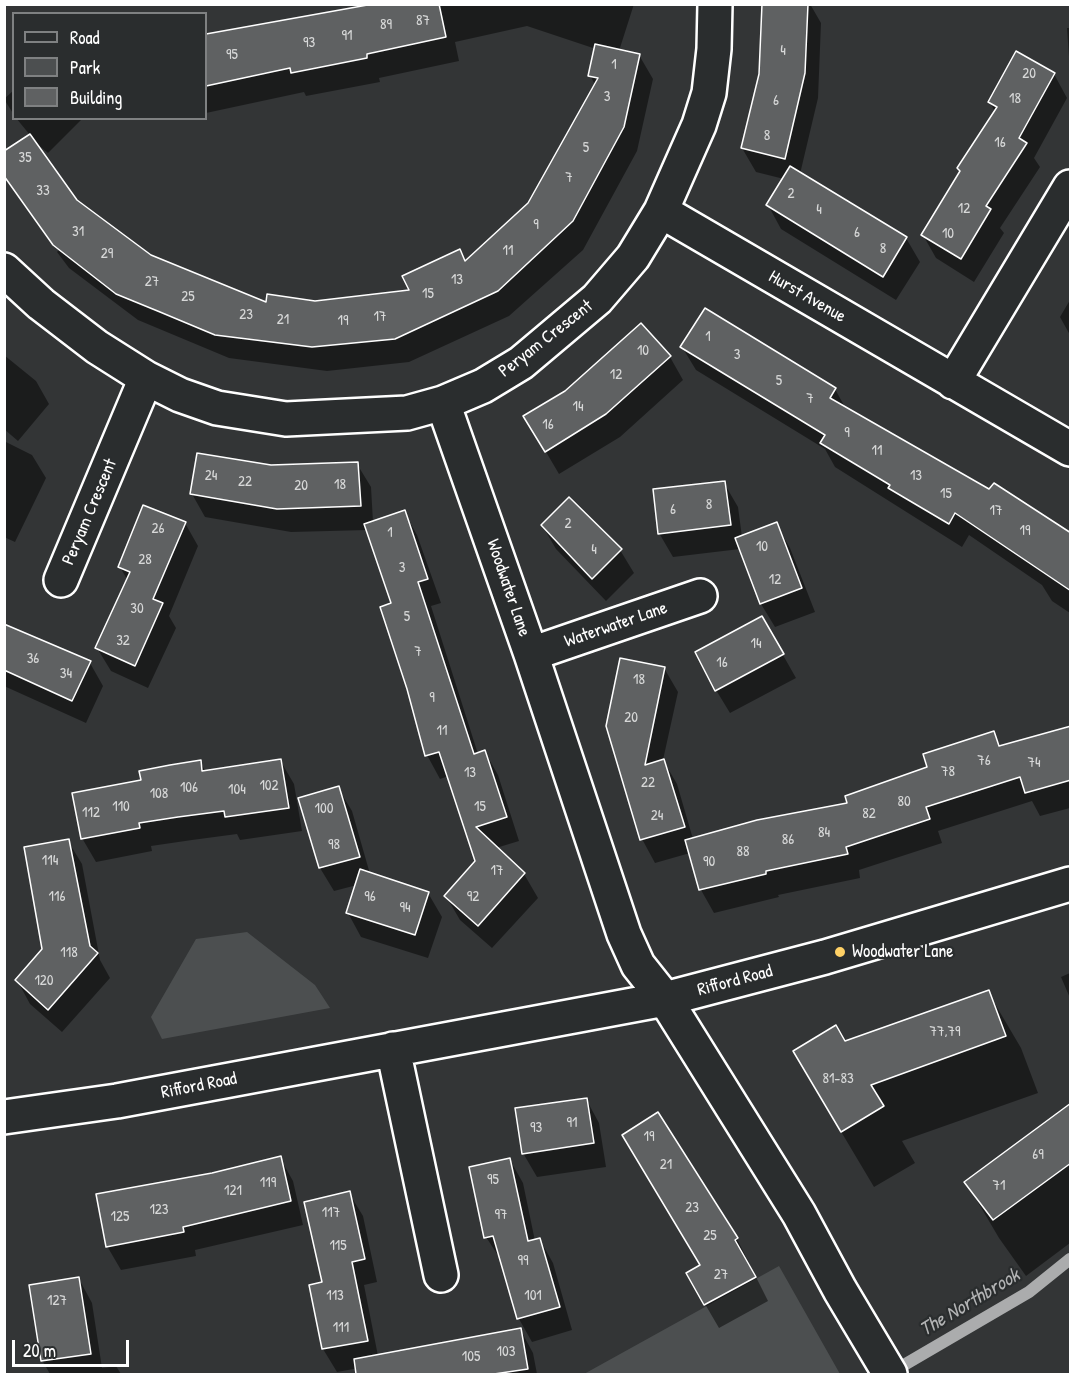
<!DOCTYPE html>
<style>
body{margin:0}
#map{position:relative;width:1075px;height:1379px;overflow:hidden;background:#333536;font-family:"Patrick Hand",sans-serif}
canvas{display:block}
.frame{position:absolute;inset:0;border:6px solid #fff;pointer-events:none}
.legend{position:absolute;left:12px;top:12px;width:195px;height:108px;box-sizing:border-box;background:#2a2d2e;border:2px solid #7f8182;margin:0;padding:8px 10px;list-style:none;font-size:18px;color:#fff}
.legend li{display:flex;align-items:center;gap:12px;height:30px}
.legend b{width:30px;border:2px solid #7f8182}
.scale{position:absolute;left:12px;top:1340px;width:117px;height:27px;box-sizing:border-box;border:3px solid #fff;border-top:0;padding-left:8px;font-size:18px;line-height:21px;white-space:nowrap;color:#fff;-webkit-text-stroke:4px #2a2d2e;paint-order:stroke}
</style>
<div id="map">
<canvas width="1075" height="1379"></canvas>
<div class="frame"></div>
<ul class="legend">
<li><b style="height:8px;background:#2a2d2e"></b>Road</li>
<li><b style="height:16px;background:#4c4f50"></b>Park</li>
<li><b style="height:16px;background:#5f6162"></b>Building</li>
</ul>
<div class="scale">20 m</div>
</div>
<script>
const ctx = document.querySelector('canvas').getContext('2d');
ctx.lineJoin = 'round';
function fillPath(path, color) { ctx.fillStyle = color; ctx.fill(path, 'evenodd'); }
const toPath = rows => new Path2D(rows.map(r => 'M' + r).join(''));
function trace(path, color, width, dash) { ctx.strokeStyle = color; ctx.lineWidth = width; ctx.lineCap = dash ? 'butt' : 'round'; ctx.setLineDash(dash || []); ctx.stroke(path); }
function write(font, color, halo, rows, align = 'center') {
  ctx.font = font + ' "Patrick Hand",sans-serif'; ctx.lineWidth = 4.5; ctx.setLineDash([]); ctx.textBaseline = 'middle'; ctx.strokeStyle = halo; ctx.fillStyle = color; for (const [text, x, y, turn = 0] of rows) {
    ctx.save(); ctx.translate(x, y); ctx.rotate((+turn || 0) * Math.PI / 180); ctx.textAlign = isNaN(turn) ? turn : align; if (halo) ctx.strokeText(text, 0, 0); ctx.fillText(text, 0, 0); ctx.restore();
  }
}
fillPath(toPath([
 [247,932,315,985,330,1008,162,1039,151,1017,196,939],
 [779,1266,840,1374,584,1374]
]), '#4c4f50');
fillPath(toPath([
 [365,4,634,4,619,51,639,55,653,79,637,151,583,250,509,316,409,362,327,371,229,358,138,320,69,268,57,252,59,250,4,176,30,135,16,118,83,118,48,153,31,139,76,201,150,256,268,304,315,303,411,292,466,263,529,204,595,85,590,75,596,49,527,26,455,42,459,61,379,78,380,82,306,96,304,92,206,113,206,37,366,8],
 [763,4,810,4,821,23,818,98,800,174,906,238,920,262,896,300,781,229,768,205,784,179,756,172,742,148,760,74],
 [1067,28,1070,28,1070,71],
 [1054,74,1067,98,1034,158,1040,167,1000,228,1004,233,974,282,936,258,923,235,995,112,990,102],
 [14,90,14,115,4,99],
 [1070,300,1070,335,1060,317],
 [682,347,835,389,846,409,1070,543,1070,613,1052,601,1042,585,969,535,962,547,835,467,825,449,696,370],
 [4,355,36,381,49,404,18,441,4,429],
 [670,357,683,380,620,437,559,474,539,440],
 [4,441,32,455,46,478,15,542,4,537],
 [357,464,371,487,373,522,404,512,417,535,441,603,431,606,478,754,485,752,498,775,519,841,496,848,524,874,538,898,492,948,460,920,446,896,477,862,449,776,440,779,427,755,382,608,393,604,368,530,291,532,205,517,192,494,271,467],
 [724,483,738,507,742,537,776,524,790,548,815,612,775,627,761,604,740,549,673,557,659,533],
 [185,523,198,546,169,616,176,628,148,688,111,671,97,648,128,581,120,567],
 [542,525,620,550,634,573,606,601,556,549],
 [762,618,796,678,730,713,716,690],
 [4,625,90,663,103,686,86,723,4,686],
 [664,668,678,692,663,760,677,784,693,839,849,804,929,768,993,733,1001,747,1070,728,1070,808,1040,816,1032,801,938,831,942,843,859,870,860,878,778,895,779,897,714,913,701,890,690,853,655,863,642,839,608,726],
 [280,760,294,784,302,831,240,840,237,834,192,840,151,846,152,851,96,862,82,838,142,781,200,762,206,772],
 [338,788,352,811,370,874,428,893,442,917,428,958,361,937,348,913,357,885,334,891,320,868],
 [68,841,82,864,100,960,110,978,62,1032,30,1004,17,980,43,950],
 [1070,973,1070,998,1061,977],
 [988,992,1021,1048,1038,1093,902,1141,915,1163,874,1187,827,1108,845,1043],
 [586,1099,599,1123,606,1167,537,1177,523,1153],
 [1070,1105,1070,1243,1026,1276,999,1238,966,1182],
 [280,1158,293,1181,303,1225,195,1250,196,1256,121,1270,107,1246,212,1175],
 [638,1159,737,1239,768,1301,719,1328,705,1304,702,1266],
 [510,1160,523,1183,535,1241,540,1240,553,1263,572,1330,532,1342,519,1319,501,1260,486,1237],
 [349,1193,363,1216,377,1282,364,1285,378,1356,520,1329,533,1353,537,1374,372,1374,370,1366,337,1372,323,1349,324,1283],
 [79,1279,92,1303,102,1368,116,1366,121,1374,50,1374,42,1360]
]), '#0007');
trace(toPath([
 [892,1372,1029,1292,1070,1259]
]), '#abacad', 12);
const building = toPath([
 [373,4,439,4,446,37,367,54,367,58,291,73,290,68,206,86,206,34,373,4],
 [762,4,808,4,805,73,785,159,741,148,759,74,762,4],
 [595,44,640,54,624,127,573,221,498,291,395,339,312,347,215,335,160,312,116,294,53,245,4,176,4,151,30,134,77,200,151,255,266,302,267,294,315,301,409,290,402,276,460,249,465,261,528,203,598,78,588,76,595,44],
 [1016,51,1055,73,1019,138,1027,143,986,206,991,209,961,259,921,235,960,171,957,168,997,107,988,102,1016,51],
 [790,166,907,237,883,277,766,205,790,166],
 [705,308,836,388,830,398,989,489,994,483,1071,533,1071,591,955,513,949,524,888,488,890,485,820,443,825,435,680,347,705,308],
 [641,323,671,356,606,414,545,452,523,416,565,391,641,323],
 [197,453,271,465,358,462,361,506,277,509,190,494,197,453],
 [725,481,731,525,658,534,653,489,725,481],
 [569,497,622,549,592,579,541,525,569,497],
 [143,505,186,522,153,599,163,603,135,666,95,648,130,572,118,567,143,505],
 [405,510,428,579,418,582,474,754,485,750,507,817,476,827,525,873,478,926,444,896,475,861,439,752,425,756,407,689,380,607,391,603,364,524,405,510],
 [777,522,802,588,760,604,735,538,777,522],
 [762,616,784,654,715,691,695,652,762,616],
 [4,624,91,661,72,701,4,670,4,624],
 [620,658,665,667,645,765,664,759,685,827,640,840,606,726,620,658],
 [1071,726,1071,780,1025,793,1020,777,926,807,930,819,846,847,848,854,766,871,766,874,699,890,685,840,757,820,847,803,845,796,927,767,923,754,994,731,999,746,1071,726],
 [281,759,289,808,225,817,224,811,178,817,139,823,140,828,81,839,72,793,141,780,139,771,170,765,201,760,202,771,281,759],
 [339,786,360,857,319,868,298,798,339,786],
 [69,839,90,946,98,953,48,1010,15,980,42,949,24,847,69,839],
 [360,869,429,892,415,935,346,913,360,869],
 [989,990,1006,1036,871,1085,884,1106,841,1132,793,1051,836,1025,845,1041,989,990],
 [587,1098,594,1143,522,1154,515,1108,587,1098],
 [1071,1103,1071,1163,993,1220,964,1182,1071,1103],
 [658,1112,738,1238,735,1240,756,1277,704,1305,686,1273,700,1265,622,1135,658,1112],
 [281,1156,291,1201,183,1227,184,1232,106,1247,96,1194,212,1173,281,1156],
 [510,1158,528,1241,540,1238,560,1307,517,1319,493,1236,484,1238,469,1167,510,1158],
 [350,1191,365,1259,352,1262,368,1341,322,1349,309,1285,322,1282,304,1202,350,1191],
 [79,1277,91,1354,41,1361,29,1285,79,1277],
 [521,1328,528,1369,494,1374,356,1374,354,1359,521,1328]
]);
fillPath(building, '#5f6162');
trace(building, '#fff', 1.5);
const minor = toPath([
 [661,211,1070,449],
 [4,270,41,304,97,347,146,378,180,395,217,408,286,419,407,413,443,403,483,386,521,363,597,299,633,257,661,211,699,125,709,93,714,49,715,4],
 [953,382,1070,187],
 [443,403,531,654,624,934,638,965,665,999,799,1214,840,1290,890,1374],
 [61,580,146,378],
 [531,654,700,596],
 [393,1049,441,1275],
 [4,1117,117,1101,665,999,825,957,1070,884]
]);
trace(minor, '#fff', 38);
trace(minor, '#2a2d2e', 33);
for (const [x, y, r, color] of [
 [840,952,6,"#ffd166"]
]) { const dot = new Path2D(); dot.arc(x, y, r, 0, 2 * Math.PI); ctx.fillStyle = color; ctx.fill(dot); trace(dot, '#2a2d2e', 2); }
write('15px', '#d7d8d8', null, [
 ["87",423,21],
 ["89",386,25],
 ["91",347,36],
 ["93",309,43],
 ["4",783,51],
 ["95",232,55],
 ["1",614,65],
 ["20",1029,74],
 ["3",607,97],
 ["18",1015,99],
 ["6",776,101],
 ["8",767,136],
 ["16",1000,143],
 ["5",586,148],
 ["35",25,158],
 ["7",569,178],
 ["33",43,191],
 ["2",791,194],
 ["12",964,209],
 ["4",819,210],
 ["9",536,225],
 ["31",78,232],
 ["6",857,233],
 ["10",948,234],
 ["8",883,249],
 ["11",508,251],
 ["29",107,254],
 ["13",457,280],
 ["27",152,282],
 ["15",428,294],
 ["25",188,297],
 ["23",246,315],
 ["17",380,317],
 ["21",283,320],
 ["19",343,321],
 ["1",708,337],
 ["10",643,351],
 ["3",737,355],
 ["12",616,375],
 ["5",779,381],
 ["7",810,399],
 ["14",578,407],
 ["16",548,425],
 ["9",847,433],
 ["11",877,451],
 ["24",211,476],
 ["13",916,476],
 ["22",245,482],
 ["18",340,485],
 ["20",301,486],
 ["15",946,494],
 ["8",709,505],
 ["6",673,510],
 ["17",996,511],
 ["2",568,524],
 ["26",158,529],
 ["19",1025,531],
 ["1",390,533],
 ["10",762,547],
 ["4",594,550],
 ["28",145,560],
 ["3",402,568],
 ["12",775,580],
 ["30",137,609],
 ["5",407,617],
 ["32",123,641],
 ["14",756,644],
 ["7",418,652],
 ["36",33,659],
 ["16",722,663],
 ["34",66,674],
 ["18",639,680],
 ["9",432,698],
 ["20",631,718],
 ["11",442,731],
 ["76",984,761],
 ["74",1034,763],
 ["78",948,772],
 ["13",470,773],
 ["22",648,783],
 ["102",269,786],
 ["106",189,788],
 ["104",237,790],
 ["108",159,794],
 ["80",904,802],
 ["110",121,807],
 ["15",480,807],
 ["100",324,809],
 ["112",91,813],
 ["82",869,814],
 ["24",657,816],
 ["84",824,833],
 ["86",788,840],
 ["98",334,845],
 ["88",743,852],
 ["114",50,861],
 ["90",709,862],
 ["17",497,871],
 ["116",57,897],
 ["96",370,897],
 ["92",473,897],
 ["94",405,908],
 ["118",69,953],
 ["120",44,981],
 ["77,79",945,1032],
 ["81-83",838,1079],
 ["91",572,1123],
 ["93",536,1128],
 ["19",649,1137],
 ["69",1038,1155],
 ["21",666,1165],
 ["95",493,1180],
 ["119",268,1183],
 ["71",999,1186],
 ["121",233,1191],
 ["23",692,1208],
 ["123",159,1210],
 ["117",331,1213],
 ["97",501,1215],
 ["125",120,1217],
 ["25",710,1236],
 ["115",338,1246],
 ["99",523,1261],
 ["27",721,1275],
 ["113",335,1296],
 ["101",533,1296],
 ["127",57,1301],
 ["111",341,1328],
 ["103",506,1352],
 ["105",471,1357]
]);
write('18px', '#fff', '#2a2d2e', [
 ["Hurst Avenue",807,297,30],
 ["Peryam Crescent",546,339,-38],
 ["Peryam Crescent",90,512,-67],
 ["Woodwater Lane",508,588,71],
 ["Waterwater Lane",616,625,-19],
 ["Rifford Road",735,981,-15],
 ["Rifford Road",199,1086,-11]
]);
write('18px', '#fff', '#2a2d2e', [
 ["Woodwater Lane",852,952]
], 'left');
write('italic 20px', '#b2b3b4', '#2a2d2e', [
 ["The Northbrook",970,1303,-31]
]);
</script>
